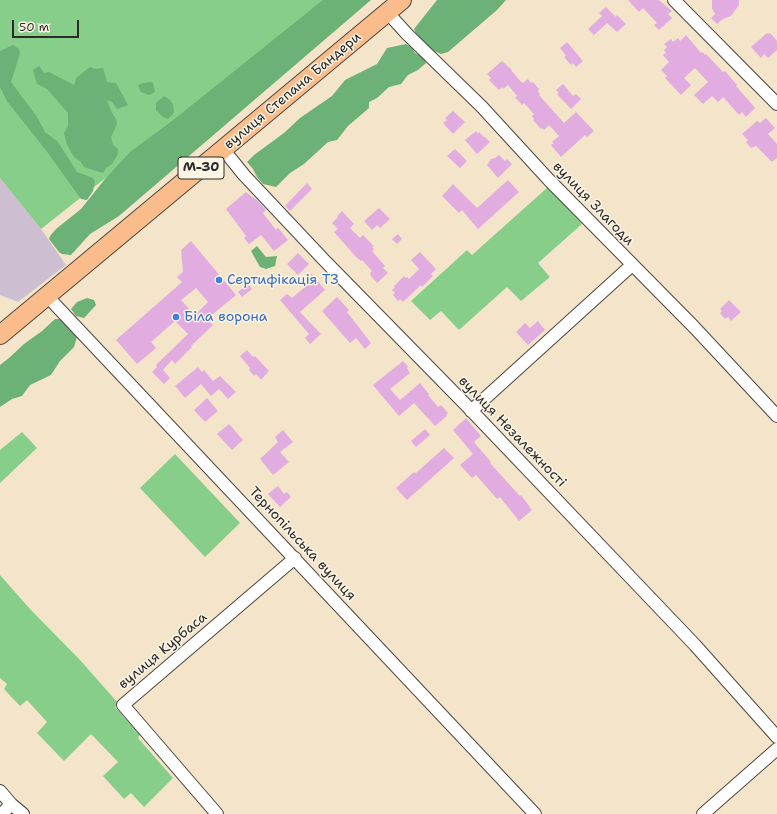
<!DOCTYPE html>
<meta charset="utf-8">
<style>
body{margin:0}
#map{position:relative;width:777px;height:814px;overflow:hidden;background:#f4e5ca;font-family:"Shantell Sans",sans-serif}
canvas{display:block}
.scale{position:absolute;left:12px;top:20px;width:67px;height:18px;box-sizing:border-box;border:2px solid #2b2b2b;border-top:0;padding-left:5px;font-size:12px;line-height:14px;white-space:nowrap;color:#2b2b2b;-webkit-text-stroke:3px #fcf5e5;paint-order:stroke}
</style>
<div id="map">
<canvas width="777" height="814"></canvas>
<div class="scale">50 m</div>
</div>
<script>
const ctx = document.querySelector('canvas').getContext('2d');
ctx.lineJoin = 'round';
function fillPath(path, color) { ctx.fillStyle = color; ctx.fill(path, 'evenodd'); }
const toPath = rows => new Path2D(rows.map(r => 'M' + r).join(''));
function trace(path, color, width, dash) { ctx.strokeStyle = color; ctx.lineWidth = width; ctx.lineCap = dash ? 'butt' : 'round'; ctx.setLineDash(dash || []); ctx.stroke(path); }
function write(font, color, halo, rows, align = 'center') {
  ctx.font = font + ' "Shantell Sans",sans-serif'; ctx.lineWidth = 3; ctx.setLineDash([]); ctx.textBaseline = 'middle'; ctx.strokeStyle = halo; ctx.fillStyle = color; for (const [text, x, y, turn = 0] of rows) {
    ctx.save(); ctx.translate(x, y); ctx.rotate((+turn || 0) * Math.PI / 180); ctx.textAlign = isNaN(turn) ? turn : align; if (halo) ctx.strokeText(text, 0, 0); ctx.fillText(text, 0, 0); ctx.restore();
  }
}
fillPath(toPath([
 [0,178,41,229,66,265,18,302,0,295]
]), '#cebed2');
fillPath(toPath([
 [0,0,327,0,260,56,41,229,0,178],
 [548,187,582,224,538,263,550,277,521,301,507,287,459,330,441,311,430,320,411,301,467,250,472,255],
 [22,432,37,448,0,483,0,450],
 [175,454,240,523,205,557,140,488],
 [0,575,30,609,80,660,118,703,115,707,140,735,138,738,173,778,144,807,131,793,124,799,103,776,118,762,91,734,64,761,37,733,47,722,27,700,20,706,4,689,7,684,0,678]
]), '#86ce89');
fillPath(toPath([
 [323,0,371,0,119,216,90,234,71,255,62,254,59,252,49,239,50,236,56,229,81,209,105,179,130,152,172,121],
 [437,0,506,0,497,10,448,52,441,54,434,51,417,36,414,29],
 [406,44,412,48,415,53,423,57,426,63,418,70,408,75,401,84,389,87,377,98,369,102,369,108,348,126,337,140,328,142,304,164,290,173,276,187,263,184,257,177,253,169,247,162,254,155,284,133,300,118,332,96,345,80,377,64,387,48],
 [13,45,19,49,20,53,11,82,37,117,45,132,58,142,77,172,93,178,95,181,93,191,87,200,81,199,48,153,7,101,0,87,0,51],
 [39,66,44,73,49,72,74,85,76,78,90,67,95,69,103,68,107,82,116,83,128,105,117,109,112,102,107,100,111,111,116,119,117,124,111,137,113,145,118,149,118,154,112,164,106,168,103,173,84,167,81,162,74,157,67,145,64,133,68,126,68,113,47,89,37,84,33,70],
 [150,82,153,83,155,92,149,95,141,92,138,85,143,83],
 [164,96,170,100,173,104,174,113,168,119,163,117,156,110,156,103],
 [257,246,266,257,277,256,275,266,266,269,260,267,251,251],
 [87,298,94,300,96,305,84,318,76,316,71,309,77,302],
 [55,319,62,319,78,333,74,347,60,361,51,375,30,385,22,396,12,399,0,407,0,365,9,358,24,344,42,331]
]), '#6cb175');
fillPath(toPath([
 [628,0,659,0,672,11,668,14,672,18,659,30,654,25,657,23,643,8,639,12],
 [712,0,739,0,739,5,731,16,723,19,717,24,711,18,715,14,712,8],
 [606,7,616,17,617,15,626,24,617,32,607,23,594,35,588,29,602,16,599,13],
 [767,33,768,34,770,33,777,41,777,50,768,58,764,54,761,58,751,47],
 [686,35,701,53,703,52,705,55,706,54,723,72,725,71,737,85,736,86,751,103,755,108,746,117,742,112,739,115,723,97,718,102,712,96,703,104,694,95,708,82,695,68,684,78,691,85,681,95,665,78,667,76,661,70,669,62,663,55,666,53,664,50,667,47,664,44,671,39,673,42,678,38,680,41],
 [567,42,583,61,576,67,573,63,571,65,564,57,566,56,560,48],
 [502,61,512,70,511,70,521,82,522,82,523,83,528,79,531,83,533,82,539,89,538,91,540,94,539,95,564,123,576,112,594,131,587,137,585,135,561,157,551,145,554,143,552,142,559,136,549,125,544,130,542,128,541,129,533,120,534,119,532,116,534,114,524,103,522,105,515,97,517,96,508,85,503,89,502,87,499,90,489,80,491,78,487,74],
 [563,84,573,96,576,94,581,99,571,109,557,94,559,93,556,90],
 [453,111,465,122,453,134,443,123,447,120,445,118],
 [766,118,775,128,768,134,777,144,777,158,772,162,756,146,751,148,746,142,748,140,742,134,757,121,760,123],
 [476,131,478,134,479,132,484,137,485,137,490,142,477,154,465,140],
 [455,149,467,161,460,168,447,156],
 [499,155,505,161,507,159,512,164,498,178,487,165,491,159,495,158],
 [508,180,519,192,478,229,462,210,459,213,442,196,453,184,477,208],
 [307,183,312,189,290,211,285,206],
 [246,192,258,201,266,210,263,213,276,230,278,228,279,229,288,240,274,251,261,235,249,244,244,238,246,236,226,209],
 [379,208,390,219,380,228,377,225,372,230,364,221],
 [342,211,354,224,350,228,360,238,363,235,374,246,372,247,374,249,372,251,385,266,383,268,388,273,377,283,371,276,370,273,372,271,362,260,361,261,356,257,334,232,338,229,332,223,338,217,337,216],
 [398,234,402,239,397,244,392,239],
 [191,241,236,295,207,319,213,325,191,346,192,347,175,364,172,360,163,370,170,378,164,384,152,372,157,367,156,365,188,334,175,321,151,342,156,348,137,364,116,340,182,282,177,277,183,272,181,250],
 [196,288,208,302,195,315,181,300],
 [420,252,436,269,431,274,433,276,422,287,421,285,403,302,400,299,398,301,393,295,395,293,392,290,395,287,394,286,404,276,405,278,407,277,409,279,419,269,411,260],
 [298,253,309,264,298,275,287,264],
 [311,273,325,290,300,312,321,334,310,344,305,338,309,334,280,300,287,294,292,298,311,282],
 [248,284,252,289,242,297,238,292],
 [337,297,349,310,347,312,371,343,365,349,356,338,350,343,322,311],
 [729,300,741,312,731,321,728,317,725,319,720,313,722,311,720,309],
 [538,321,545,330,528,345,516,332,525,323,530,328],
 [247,350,253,357,255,356,269,371,261,380,256,374,254,376,249,370,250,368,240,356],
 [403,361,408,367,407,368,410,373,390,389,400,400,420,383,429,394,428,395,438,407,441,405,448,413,446,415,447,416,435,426,414,403,399,416,373,385],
 [198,367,202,372,204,370,213,381,220,376,236,392,228,399,219,389,211,396,201,384,185,398,175,386],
 [207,398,218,411,205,422,194,410],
 [466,418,481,436,474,442,491,462,490,463,520,496,521,495,532,510,519,521,500,497,497,499,476,475,472,478,460,465,473,454,453,430],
 [229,424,243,440,232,450,217,434],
 [425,429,430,435,416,447,411,441],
 [283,430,293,442,280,452,289,462,273,475,260,459,278,442,275,437],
 [444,448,454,458,407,500,396,488,414,472,416,473],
 [278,486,284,494,287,492,291,497,280,507,268,494]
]), '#e1ace0');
const minor = toPath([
 [674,0,777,104],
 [387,12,407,34,482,107,549,180,694,327,777,416],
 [223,149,244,175,324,260,467,406,695,645,777,737],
 [47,296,535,814],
 [471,411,632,265],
 [0,791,11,804,23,814],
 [2,814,11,804],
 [217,814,123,705,295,558],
 [703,814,777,749]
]);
const highway = toPath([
 [0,335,402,0]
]);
trace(minor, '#494743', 14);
trace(highway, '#494743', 20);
trace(minor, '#fff', 12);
trace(highway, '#fabc8b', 18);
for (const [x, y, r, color] of [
 [219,280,4,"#3f7fe0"],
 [176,317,4,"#3f7fe0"]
]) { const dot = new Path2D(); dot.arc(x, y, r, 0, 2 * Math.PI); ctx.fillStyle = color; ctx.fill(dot); trace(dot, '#fcf5e5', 1.5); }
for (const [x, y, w] of [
 [201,168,46]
]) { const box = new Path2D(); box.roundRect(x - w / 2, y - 11, w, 22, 3); ctx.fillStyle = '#fcf5e5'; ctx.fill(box); trace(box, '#2b2b2b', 1); }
write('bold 13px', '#2b2b2b', null, [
 ["М-30",201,168]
]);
write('14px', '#2b2b2b', '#fcf5e5', [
 ["вулиця Степана Бандери",293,91,-40],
 ["вулиця Злагоди",593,204,46],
 ["вулиця Незалежності",512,432,46],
 ["Тернопільська вулиця",302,544,47],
 ["вулиця Курбаса",163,651,-40]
]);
write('14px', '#366cbe', '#fcf5e5', [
 ["Сертифікація ТЗ",227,280],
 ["Біла ворона",184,317]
], 'left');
</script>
